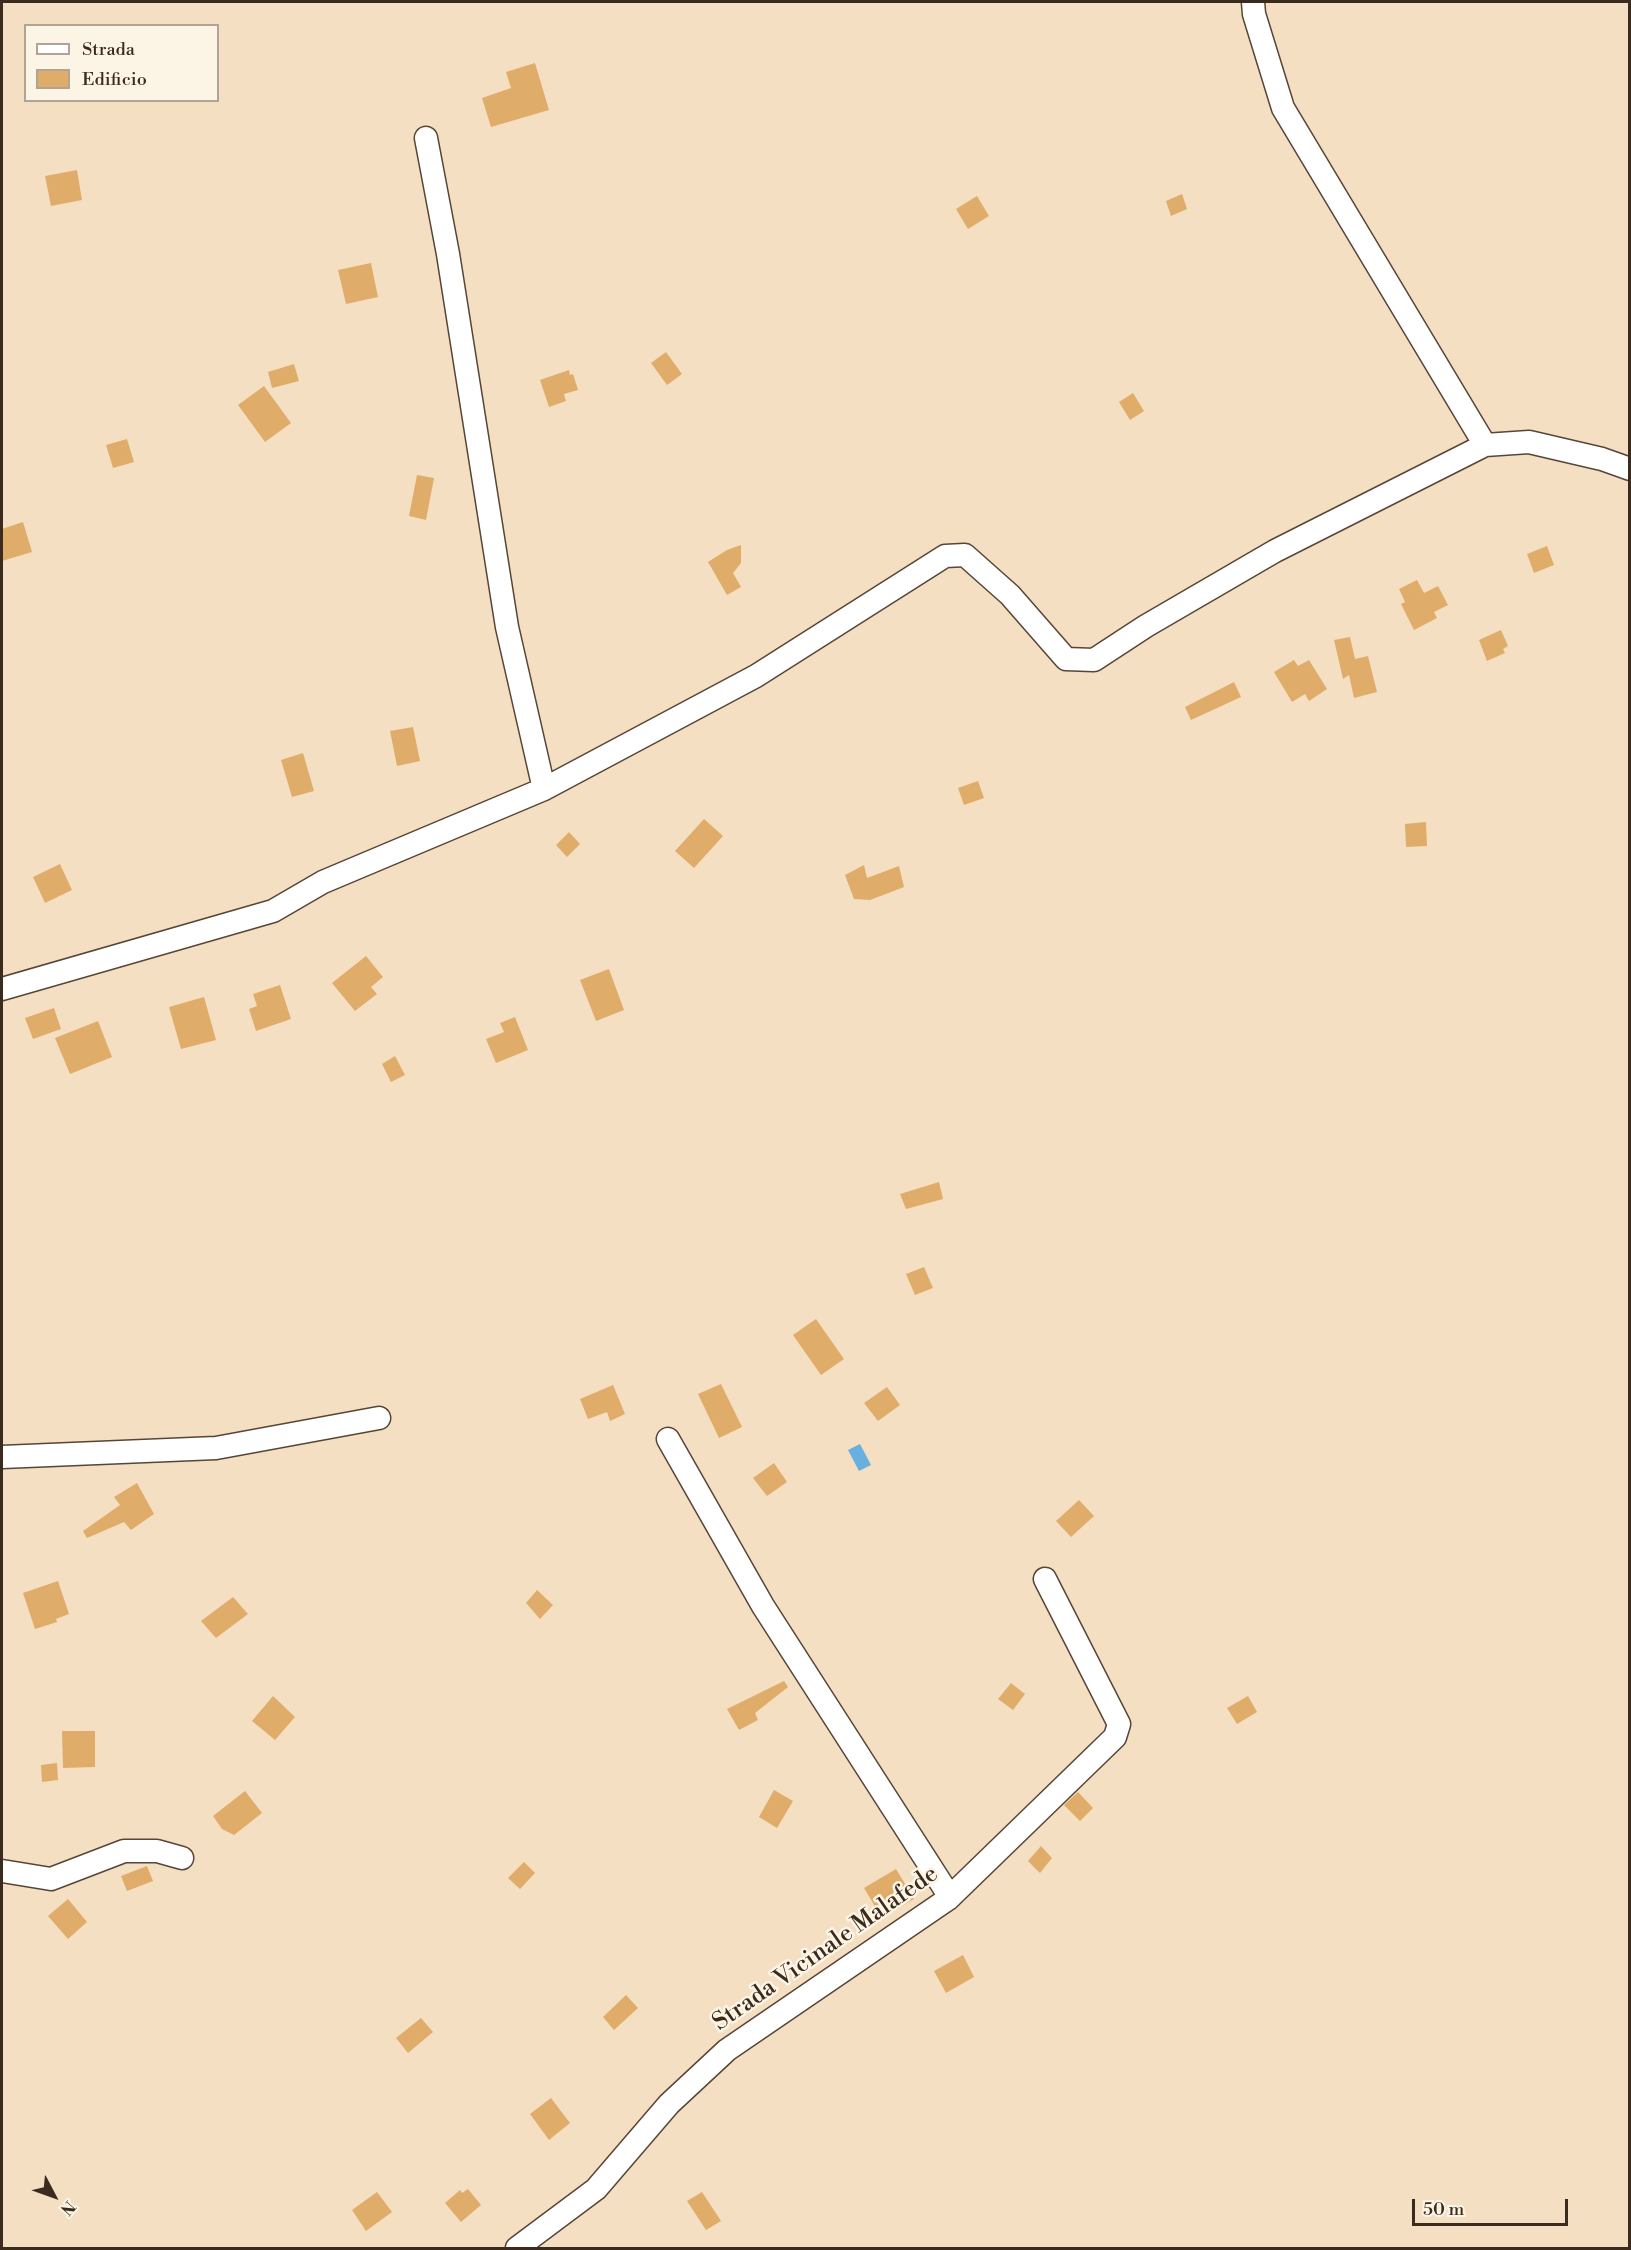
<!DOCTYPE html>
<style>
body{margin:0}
#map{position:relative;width:1631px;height:2250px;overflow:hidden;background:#f4dfc2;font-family:"Libre Bodoni",serif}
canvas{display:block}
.frame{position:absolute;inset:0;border:3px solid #3b2a1e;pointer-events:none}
.legend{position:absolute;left:24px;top:24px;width:195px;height:78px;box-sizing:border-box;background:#fcf5e5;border:2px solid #afa495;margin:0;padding:8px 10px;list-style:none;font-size:18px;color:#3b2a1e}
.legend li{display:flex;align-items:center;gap:12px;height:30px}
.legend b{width:30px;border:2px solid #afa495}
.north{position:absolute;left:24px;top:2166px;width:60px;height:60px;-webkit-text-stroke:4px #fcf5e5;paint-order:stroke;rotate:131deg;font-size:16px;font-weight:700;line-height:24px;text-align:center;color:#3b2a1e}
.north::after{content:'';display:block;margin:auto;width:21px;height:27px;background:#3b2a1e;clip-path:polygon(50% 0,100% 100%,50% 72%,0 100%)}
.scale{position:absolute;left:1412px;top:2199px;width:156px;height:27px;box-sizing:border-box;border:3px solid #3b2a1e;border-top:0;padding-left:8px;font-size:18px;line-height:21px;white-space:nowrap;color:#3b2a1e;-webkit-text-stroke:4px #fcf5e5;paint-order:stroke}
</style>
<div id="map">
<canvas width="1631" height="2250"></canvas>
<div class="frame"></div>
<ul class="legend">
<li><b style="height:8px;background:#fff"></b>Strada</li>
<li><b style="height:16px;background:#e0ac6a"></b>Edificio</li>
</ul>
<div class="north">N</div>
<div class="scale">50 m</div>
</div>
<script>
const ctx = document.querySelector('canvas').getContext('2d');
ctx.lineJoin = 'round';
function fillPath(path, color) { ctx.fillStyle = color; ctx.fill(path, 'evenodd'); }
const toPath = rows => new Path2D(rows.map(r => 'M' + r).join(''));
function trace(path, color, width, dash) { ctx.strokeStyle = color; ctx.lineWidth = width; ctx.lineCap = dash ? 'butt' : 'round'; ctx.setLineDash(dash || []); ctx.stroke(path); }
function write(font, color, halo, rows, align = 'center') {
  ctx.font = font + ' "Libre Bodoni",serif'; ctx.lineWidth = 5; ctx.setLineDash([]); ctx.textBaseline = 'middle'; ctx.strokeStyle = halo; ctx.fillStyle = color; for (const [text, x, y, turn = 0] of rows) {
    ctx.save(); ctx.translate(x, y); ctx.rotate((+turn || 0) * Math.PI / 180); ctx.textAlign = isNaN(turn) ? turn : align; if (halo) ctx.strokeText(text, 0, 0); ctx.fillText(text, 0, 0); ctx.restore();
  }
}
fillPath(toPath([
 [860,1444,871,1465,859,1471,848,1450]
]), '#67b0df');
fillPath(toPath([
 [535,63,549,110,491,127,482,98,511,88,506,72],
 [77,170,82,200,51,206,45,176],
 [1182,194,1187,209,1171,216,1166,201],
 [977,196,989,216,968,229,956,209],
 [371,263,378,297,346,304,338,270],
 [666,352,682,374,667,385,651,363],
 [294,364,299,381,272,388,268,372],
 [569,370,570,375,573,374,578,390,564,394,566,401,549,407,540,380],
 [264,386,291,423,265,442,238,405],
 [1133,393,1144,411,1130,420,1119,402],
 [127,439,134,462,113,468,106,445],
 [417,475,434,478,426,520,409,516],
 [23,522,32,552,2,561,2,529],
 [741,545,741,563,733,573,741,587,727,595,708,562,727,550],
 [1547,546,1554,565,1534,573,1527,554],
 [1417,580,1424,593,1438,586,1448,605,1434,612,1437,618,1414,630,1401,604,1405,602,1399,589],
 [1501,630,1508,646,1503,649,1505,653,1487,661,1479,640],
 [1350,637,1355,659,1368,656,1377,692,1354,698,1349,675,1343,679,1334,640],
 [1294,660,1298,666,1309,660,1327,689,1309,701,1305,694,1292,702,1274,672],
 [1234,682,1241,697,1191,720,1185,707],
 [413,727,420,761,397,766,390,731],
 [303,753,314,791,292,797,281,760],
 [978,781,984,798,964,805,958,788],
 [704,819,723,836,694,868,675,851],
 [1426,822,1427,846,1406,847,1405,824],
 [569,832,580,844,567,857,556,845],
 [60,864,72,890,45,903,33,877],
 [864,865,867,878,899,866,904,887,870,900,854,899,845,875],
 [366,956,383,977,371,987,377,994,355,1011,332,983],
 [609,969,624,1010,596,1021,580,980],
 [280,985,291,1019,256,1031,249,1009,257,1006,253,994],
 [204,997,216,1040,181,1049,169,1007],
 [54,1008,61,1029,33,1039,25,1018],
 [515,1017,528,1050,496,1063,486,1039,504,1032,500,1023],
 [98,1021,112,1057,70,1074,55,1038],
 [395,1056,405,1075,391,1082,382,1064],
 [939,1182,943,1199,906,1209,900,1194],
 [924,1267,933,1288,915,1295,906,1274],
 [816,1319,844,1359,821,1375,793,1335],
 [721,1384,742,1427,719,1438,698,1394],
 [613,1385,625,1414,610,1421,607,1412,588,1419,580,1399],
 [887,1387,900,1405,878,1421,864,1403],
 [774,1463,787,1482,767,1496,753,1478],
 [137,1483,154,1514,131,1530,124,1522,87,1538,83,1531,120,1505,114,1497],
 [1079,1500,1094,1516,1071,1537,1056,1521],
 [58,1581,69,1614,56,1619,57,1622,35,1629,23,1593],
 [537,1590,553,1605,540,1619,526,1603],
 [233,1597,248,1614,216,1638,201,1621],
 [784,1681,788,1687,755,1713,758,1720,739,1730,727,1709],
 [1011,1683,1025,1694,1013,1710,998,1699],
 [273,1696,295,1717,275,1740,252,1721],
 [1248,1696,1257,1712,1237,1724,1227,1708],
 [62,1731,95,1731,95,1767,63,1768],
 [57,1763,58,1780,42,1782,41,1765],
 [774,1790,793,1801,777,1828,759,1817],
 [245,1791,262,1813,234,1835,222,1829,213,1816],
 [1078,1792,1093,1808,1080,1821,1064,1805],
 [1041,1846,1052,1858,1040,1873,1028,1861],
 [524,1862,535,1873,520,1889,508,1878],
 [147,1866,153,1881,127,1891,121,1876],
 [896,1869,914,1899,882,1918,864,1888],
 [68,1899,87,1922,68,1939,48,1916],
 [963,1955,974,1977,946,1993,934,1971],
 [626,1995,638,2008,614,2030,603,2017],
 [421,2018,433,2032,408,2053,396,2038],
 [551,2098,570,2123,549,2140,530,2114],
 [468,2189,481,2205,461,2222,445,2203,460,2190,462,2193],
 [377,2192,392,2212,366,2231,352,2210],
 [702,2192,721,2221,706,2230,687,2201]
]), '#e0ac6a');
const street = toPath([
 [1253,2,1254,14,1283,108,1485,445],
 [426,138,448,254,507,627,544,789],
 [2,989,273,911,323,882,544,789,756,676,945,556,965,555,1010,595,1066,659,1094,660,1146,626,1275,551,1485,445,1529,442,1602,459,1630,469],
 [668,1439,763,1606,950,1897],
 [2,1457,216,1448,379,1418],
 [2,1871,51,1879,124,1851,157,1851,182,1858],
 [517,2248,596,2189,669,2104,727,2050,948,1899,1115,1737,1119,1724,1045,1579]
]);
trace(street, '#574537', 25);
trace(street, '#fff', 22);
write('24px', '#3b2a1e', '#fcf5e5', [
 ["Strada Vicinale Malafede",826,1949,-35]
]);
</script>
